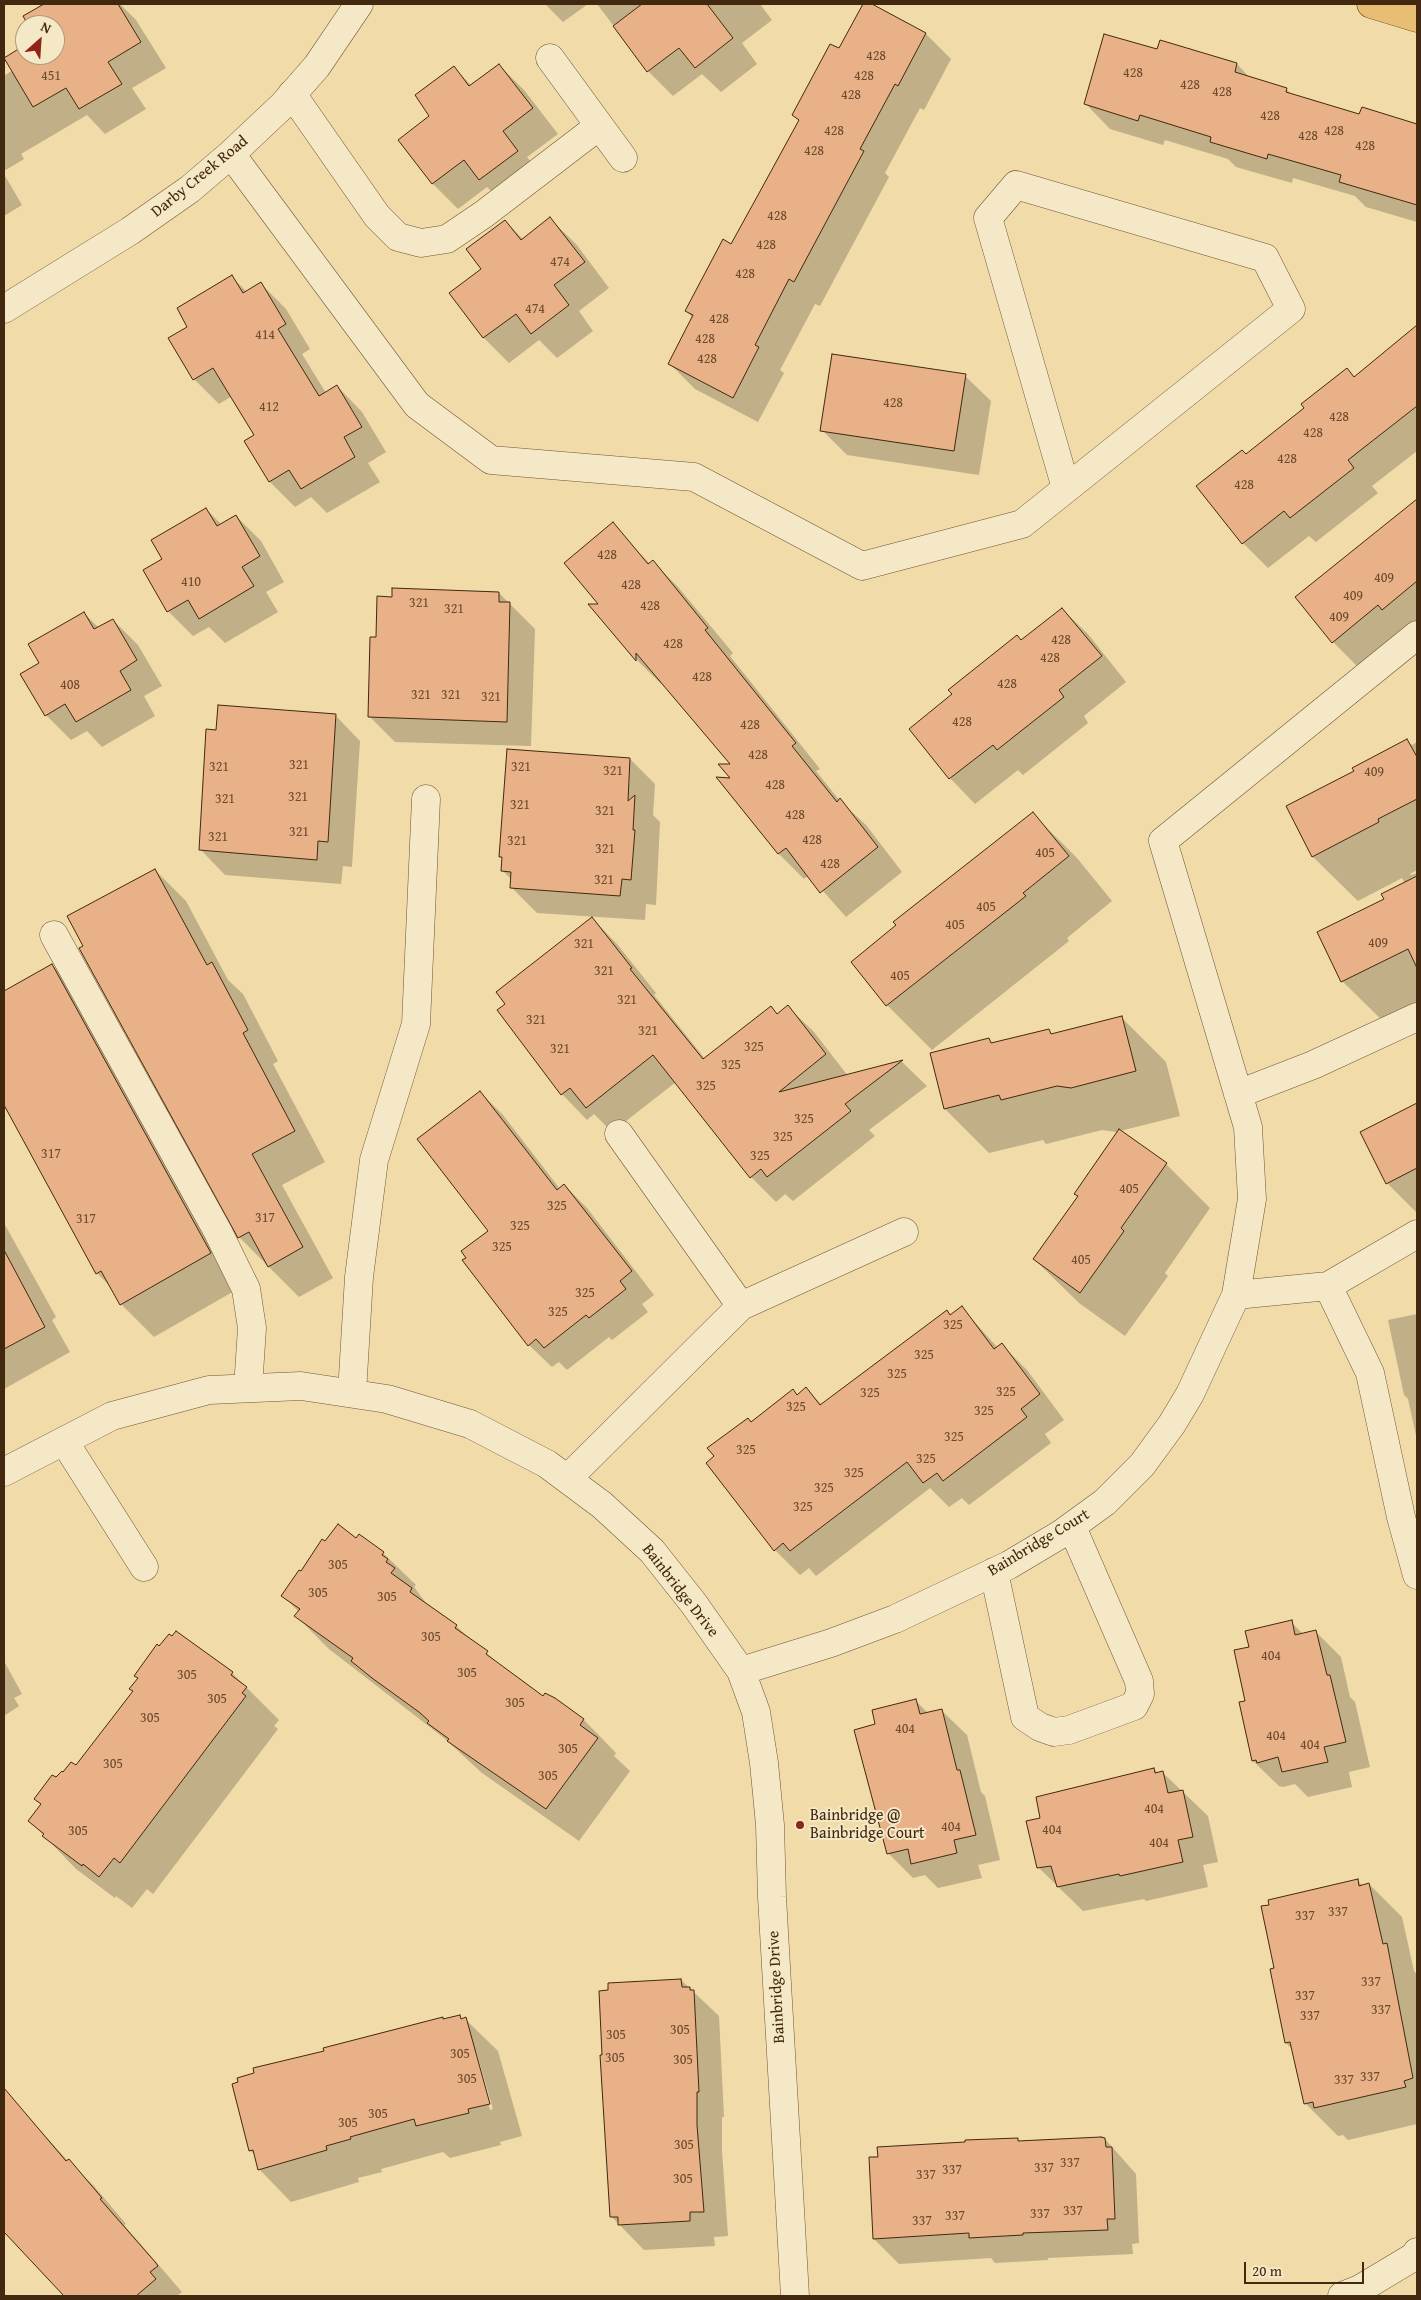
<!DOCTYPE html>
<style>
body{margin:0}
#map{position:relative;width:1421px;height:2300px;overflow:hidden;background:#f0dba9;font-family:"Gentium Book Plus",serif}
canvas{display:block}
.frame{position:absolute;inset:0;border:5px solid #42280e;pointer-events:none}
.north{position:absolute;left:15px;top:15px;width:50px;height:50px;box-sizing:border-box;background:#f5e8c7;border:1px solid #ad9b7d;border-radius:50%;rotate:26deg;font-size:14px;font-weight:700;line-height:20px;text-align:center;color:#42280e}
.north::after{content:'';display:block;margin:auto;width:18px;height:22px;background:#8f2418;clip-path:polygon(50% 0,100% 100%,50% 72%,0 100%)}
.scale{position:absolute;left:1244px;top:2262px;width:120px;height:22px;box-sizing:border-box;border:2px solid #42280e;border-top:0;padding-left:6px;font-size:15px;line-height:18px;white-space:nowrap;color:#42280e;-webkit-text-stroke:4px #f5e8c7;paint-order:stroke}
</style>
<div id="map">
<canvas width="1421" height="2300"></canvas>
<div class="frame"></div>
<div class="north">N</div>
<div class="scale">20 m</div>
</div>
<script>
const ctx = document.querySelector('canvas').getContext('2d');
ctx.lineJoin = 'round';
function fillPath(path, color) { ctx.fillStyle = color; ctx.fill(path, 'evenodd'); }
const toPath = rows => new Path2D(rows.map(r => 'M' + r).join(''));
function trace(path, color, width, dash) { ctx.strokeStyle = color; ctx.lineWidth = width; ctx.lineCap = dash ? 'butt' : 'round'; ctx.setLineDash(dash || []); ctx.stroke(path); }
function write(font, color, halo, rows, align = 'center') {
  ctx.font = font + ' "Gentium Book Plus",serif'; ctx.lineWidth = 4; ctx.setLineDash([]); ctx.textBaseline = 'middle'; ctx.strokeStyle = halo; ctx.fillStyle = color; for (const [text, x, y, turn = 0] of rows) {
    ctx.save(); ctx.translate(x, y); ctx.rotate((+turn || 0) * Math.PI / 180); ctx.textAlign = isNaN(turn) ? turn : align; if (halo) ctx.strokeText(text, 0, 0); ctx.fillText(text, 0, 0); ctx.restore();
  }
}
fillPath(toPath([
 [47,4,76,4,84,11,96,4,120,4,136,20,166,68,132,88,146,109,105,134,87,115,21,154,24,159,4,171,4,76,13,70,25,47,25,55,55,55,55,25,30,25,25,17],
 [545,4,588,4,563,22],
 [597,4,760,4,772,20,742,43,757,64,721,92,702,74,673,96,648,71],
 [864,4,869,4,926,34,951,59,924,110,920,108,885,173,889,177,820,306,815,304,780,370,784,373,758,422,695,389,670,364,693,318,686,311,732,245,799,121,794,115,839,50],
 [1158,51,1237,64,1251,79,1287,90,1292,95,1360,115,1362,108,1417,125,1417,222,1366,207,1355,196,1293,178,1292,183,1236,167,1228,159,1165,140,1163,145,1110,129,1085,103],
 [499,65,524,90,558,134,527,157,542,177,505,204,487,187,458,209,433,184,399,140,431,116,453,67,472,86],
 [4,174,22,205,4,216],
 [550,219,576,244,609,288,579,311,593,331,557,358,539,340,509,363,484,338,451,294,483,270,505,221,523,239],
 [232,277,247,292,261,284,286,309,310,349,302,354,326,393,337,386,362,412,386,452,368,463,380,482,327,513,311,497,295,507,270,482,256,435,232,396,219,404,194,379,189,327],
 [1417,326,1417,451,1372,486,1378,493,1316,542,1309,536,1268,568,1243,543,1246,456,1306,408,1347,369,1355,378],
 [965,376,991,401,979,475,847,455,822,430],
 [1417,500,1417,654,1377,686,1333,642,1297,597],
 [206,509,222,525,236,516,261,541,284,582,266,592,278,612,225,643,209,627,193,636,168,611],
 [612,524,650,564,653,562,678,587,733,653,730,656,820,769,816,771,840,801,866,825,902,872,846,917,809,875,804,879,779,854,719,779,733,780,733,766,661,680,661,684,637,660,591,605,600,605],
 [499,593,535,629,531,746,395,742,370,717,377,638,393,598],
 [1062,609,1088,634,1126,682,1084,716,1088,723,1023,775,1018,770,975,804,950,778,911,729],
 [84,613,99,628,113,620,138,645,162,686,144,696,155,716,102,747,87,731,71,740,46,715,41,663],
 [335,715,360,741,352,867,343,866,341,884,225,875,200,849,217,731],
 [1407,741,1412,745,1417,742,1417,870,1410,874,1411,875,1417,873,1417,1009,1387,1025,1342,981,1385,899,1405,884,1402,878,1358,901,1313,857,1287,807,1355,772],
 [630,759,655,784,653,815,660,822,656,905,646,904,645,920,537,913,511,887,512,880,502,870,503,858,501,856],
 [1033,814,1077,858,1112,901,1067,938,1069,941,932,1050,887,1005,853,962],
 [155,870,186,901,228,980,243,994,278,1061,273,1064,325,1162,282,1185,333,1278,299,1297,239,1237,85,947],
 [592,918,617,944,656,993,654,995,705,1059,771,1008,778,1015,788,1007,814,1032,848,1076,902,1062,927,1086,869,1130,875,1136,793,1201,785,1194,776,1202,751,1177,676,1082,612,1132,594,1114,587,1120,562,1094,499,1011],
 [52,965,84,998,243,1286,154,1337,121,1304,112,1288,97,1273,4,1104,4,993],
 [1122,1018,1166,1062,1180,1116,1116,1132,1102,1130,1046,1144,1043,1140,989,1153,945,1109,989,1040,993,1044,1049,1030,1053,1035],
 [480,1092,503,1115,560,1189,564,1185,587,1208,654,1295,642,1304,648,1312,612,1340,609,1337,567,1370,559,1362,552,1367,529,1345,490,1231],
 [1417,1105,1417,1213,1387,1183,1362,1132],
 [1166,1164,1210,1208,1165,1273,1168,1276,1125,1336,1079,1303,1034,1259,1078,1197,1075,1194],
 [4,1223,56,1317,52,1320,70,1352,4,1389],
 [962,1308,998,1348,1002,1345,1027,1370,1064,1420,1045,1434,1051,1443,969,1505,962,1498,949,1507,930,1488,816,1576,809,1568,800,1575,775,1550,751,1424,806,1389,822,1405],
 [1417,1314,1417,1440,1408,1399,1404,1395,1388,1320],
 [357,1539,383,1553,416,1585,414,1587,426,1603,456,1626,502,1667,544,1698,554,1700,584,1720,616,1753,614,1756,630,1771,579,1841,482,1773,444,1738,329,1649,296,1616,299,1612,283,1596,325,1543],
 [1291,1622,1303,1634,1316,1632,1341,1657,1350,1697,1355,1702,1370,1767,1349,1772,1352,1787,1308,1797,1295,1784,1283,1787,1279,1786,1253,1761,1247,1702,1250,1648],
 [4,1661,22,1694,14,1698,19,1706,4,1716],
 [232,1673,279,1720,274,1726,278,1729,153,1894,147,1889,132,1908,116,1896,115,1898,76,1869,30,1821,42,1805,35,1798,57,1778],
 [916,1701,928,1713,941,1710,967,1735,981,1792,985,1796,1000,1860,978,1865,982,1878,938,1888,925,1875,913,1878,888,1853,876,1725],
 [1154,1769,1158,1773,1162,1772,1208,1816,1218,1862,1203,1865,1208,1887,1146,1901,1144,1899,1083,1911,1039,1868,1027,1822,1042,1819,1037,1798],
 [1358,1881,1363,1886,1369,1884,1402,1917,1414,1971,1417,1975,1417,2124,1348,2140,1343,2135,1338,2136,1305,2103,1293,2050,1286,2043,1276,1969],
 [681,1980,719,2016,724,2117,722,2117,722,2151,728,2236,714,2237,715,2246,644,2250,611,2216],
 [459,2017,462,2020,465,2019,498,2051,522,2136,500,2142,501,2145,450,2158,443,2152,381,2169,382,2172,358,2178,359,2182,291,2202,259,2169,255,2155,250,2150,325,2052,442,2018,444,2020],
 [473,2047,476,2051,493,2109,490,2110],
 [10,2097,68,2161,94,2186,126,2224,124,2225,182,2292,177,2296,65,2296,4,2230,4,2102],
 [1105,2139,1136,2174,1139,2243,1132,2244,1133,2254,1048,2258,1048,2260,995,2263,991,2258,899,2264,874,2239,1018,2140,1021,2142]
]), '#0003');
const building = toPath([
 [44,4,118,4,141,42,108,62,122,84,79,109,66,88,33,107,4,58,25,45,25,55,55,55,55,25,28,25,23,16,44,4],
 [642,4,707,4,733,38,695,68,679,48,647,72,613,26,642,4],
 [863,4,872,4,926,33,898,86,895,84,860,149,864,151,794,282,789,279,755,345,759,347,733,398,668,364,693,315,685,311,723,239,731,244,758,195,799,120,792,115,830,44,839,48,863,4],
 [1104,34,1157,49,1160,40,1237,63,1235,72,1287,88,1286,92,1359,114,1362,107,1417,124,1417,205,1339,182,1341,175,1268,154,1267,159,1210,142,1211,137,1140,115,1138,121,1084,104,1104,34],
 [499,64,533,108,503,131,518,151,479,180,464,160,432,184,398,140,429,116,415,95,454,66,469,86,499,64],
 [550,217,585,262,554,285,569,305,531,334,516,314,483,338,449,293,481,269,466,249,505,220,521,240,550,217],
 [232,275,243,293,261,282,286,324,278,329,319,396,337,385,362,427,344,437,355,457,301,489,289,470,269,482,244,441,254,435,213,368,193,380,168,338,187,327,177,308,232,275],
 [1417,325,1417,406,1348,460,1354,468,1290,518,1284,511,1242,544,1196,486,1242,450,1246,454,1304,408,1301,404,1347,368,1354,377,1417,325],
 [832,354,966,374,954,451,820,431,832,354],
 [1417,499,1417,581,1382,610,1378,605,1332,643,1295,597,1417,499],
 [206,508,217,526,236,515,260,556,242,567,254,586,199,619,188,600,167,612,143,570,162,559,151,540,206,508],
 [613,522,648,564,653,560,708,628,705,630,796,743,792,746,837,802,840,798,878,847,820,893,786,848,778,854,716,777,730,778,718,764,730,764,636,653,636,661,588,604,598,604,564,563,613,522],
 [392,588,499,592,499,602,510,602,507,722,368,717,370,637,376,637,377,596,392,597,392,588],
 [1062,608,1102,656,1059,690,1064,697,997,750,993,745,949,779,909,729,952,694,948,690,1017,635,1021,640,1062,608],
 [84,612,94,629,113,619,137,660,120,671,131,690,76,722,65,704,45,716,20,674,39,663,28,644,84,612],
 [218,705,336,714,328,842,318,841,317,860,199,850,206,729,216,730,218,705],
 [1407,739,1417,757,1417,799,1378,819,1379,822,1312,857,1286,806,1354,771,1352,768,1407,739],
 [507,749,630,758,628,801,635,795,633,830,635,830,631,880,622,879,620,896,510,888,511,872,501,871,502,857,499,857,507,749],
 [1033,812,1069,856,1023,893,1026,896,886,1006,851,962,896,925,893,922,1033,812],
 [155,869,207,965,212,962,248,1030,243,1033,295,1131,252,1154,303,1247,268,1267,249,1232,238,1238,79,948,83,946,67,916,155,869],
 [1417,876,1417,968,1408,949,1341,982,1317,932,1384,899,1381,894,1417,876],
 [592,917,632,968,630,969,703,1059,771,1006,777,1014,788,1005,826,1054,779,1092,903,1060,845,1104,851,1111,767,1177,761,1169,750,1178,653,1055,586,1108,570,1088,561,1095,497,1010,505,1004,496,992,592,917],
 [52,964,211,1253,120,1305,101,1271,96,1274,4,1105,4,991,52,964],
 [1122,1016,1136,1071,1071,1088,1057,1086,1001,1100,999,1095,944,1109,930,1053,989,1038,991,1043,1049,1029,1051,1034,1122,1016],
 [480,1091,557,1190,564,1184,632,1271,620,1281,626,1289,589,1318,586,1315,544,1348,536,1339,528,1346,462,1260,466,1258,461,1251,488,1231,417,1139,480,1091],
 [1417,1103,1417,1168,1386,1184,1360,1132,1417,1103],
 [1119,1129,1167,1163,1121,1228,1124,1231,1080,1293,1033,1259,1078,1196,1074,1194,1119,1129],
 [4,1250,45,1327,4,1349,4,1250],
 [962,1306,994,1349,1002,1343,1040,1394,1021,1409,1027,1417,943,1481,937,1473,923,1483,907,1462,790,1551,783,1543,774,1551,706,1463,714,1456,707,1448,748,1418,751,1422,793,1389,797,1395,806,1387,820,1405,947,1310,950,1315,962,1306],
 [338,1524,356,1538,359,1534,384,1552,382,1555,388,1559,386,1562,395,1568,391,1573,412,1588,410,1592,457,1625,455,1628,488,1651,486,1654,543,1696,545,1693,555,1698,584,1719,580,1725,598,1738,546,1809,447,1741,449,1739,427,1723,429,1721,419,1712,372,1678,351,1661,353,1658,294,1616,300,1609,281,1596,299,1570,301,1571,322,1539,325,1541,338,1524],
 [1292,1620,1295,1635,1316,1630,1327,1675,1330,1675,1346,1742,1324,1747,1328,1762,1282,1772,1278,1757,1257,1763,1256,1760,1252,1761,1239,1702,1245,1701,1234,1650,1249,1647,1245,1631,1292,1620],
 [176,1631,233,1672,231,1675,247,1687,242,1693,246,1696,120,1863,114,1858,99,1877,83,1864,82,1866,42,1836,44,1834,28,1821,41,1804,34,1799,52,1775,56,1777,62,1771,63,1772,71,1762,76,1765,133,1691,129,1689,138,1678,134,1676,157,1644,159,1646,169,1634,172,1636,176,1631],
 [916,1699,920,1714,942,1709,957,1770,960,1770,976,1835,954,1840,957,1853,911,1864,908,1849,887,1854,854,1730,875,1724,872,1710,916,1699],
 [1154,1768,1155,1773,1163,1771,1168,1793,1183,1790,1193,1837,1178,1840,1183,1862,1120,1876,1119,1874,1057,1887,1051,1866,1037,1868,1026,1821,1040,1818,1036,1797,1154,1768],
 [1358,1879,1359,1886,1369,1883,1383,1944,1387,1943,1413,2078,1404,2081,1406,2087,1314,2108,1313,2102,1304,2104,1290,2042,1285,2043,1270,1969,1274,1968,1261,1906,1269,1905,1268,1900,1358,1879],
 [681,1979,682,1987,690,1987,690,1990,694,1990,699,2092,697,2092,697,2125,704,2212,690,2212,690,2221,618,2225,618,2217,610,2217,600,2055,602,2055,599,1991,608,1990,608,1983,681,1979],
 [460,2015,461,2019,466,2017,490,2104,468,2109,469,2113,416,2126,414,2119,350,2137,351,2139,326,2146,327,2150,258,2170,253,2150,249,2151,232,2084,238,2082,237,2078,254,2073,253,2068,324,2051,323,2048,443,2017,443,2019,460,2015],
 [4,2088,66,2161,69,2159,102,2198,100,2199,156,2263,158,2266,150,2272,156,2279,136,2296,64,2296,4,2232,4,2088],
 [1101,2137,1105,2138,1106,2147,1112,2147,1115,2219,1107,2219,1108,2230,1023,2233,1023,2235,969,2238,969,2233,873,2239,869,2157,878,2157,877,2147,965,2142,965,2140,1018,2138,1018,2141,1101,2137]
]);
fillPath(building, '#e8b188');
trace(building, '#42280e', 1);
const minor = toPath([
 [550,58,623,158],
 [292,94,377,216,398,237,421,243,447,239,484,214,599,126],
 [231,154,417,405,491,460,694,477,862,566,1022,524,1291,309,1265,258,1016,185,988,218,1066,488],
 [4,309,130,231,190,189,231,154,283,105,317,66,359,4],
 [54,935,218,1232,246,1289,252,1328,248,1388],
 [1238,1094,1313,1065,1417,1017],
 [1328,1286,1370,1373,1401,1517,1417,1575],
 [1236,1295,1328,1286,1417,1234],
 [741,1306,904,1232],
 [352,1393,359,1277,374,1160,416,1024,426,799],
 [64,1441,144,1567],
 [4,1472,112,1416,209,1390,301,1386,387,1399,470,1424,547,1464,602,1505,652,1551,694,1604,741,1671,756,1712,764,1763,770,1825,772,1897,795,2296],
 [567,1479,741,1306,619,1134],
 [994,1572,1025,1717,1040,1727,1054,1732,1069,1730,1134,1706,1140,1694,1139,1681,1072,1527],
 [741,1671,831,1643,895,1619,1009,1565,1061,1534,1105,1502,1142,1465,1172,1424,1190,1394,1236,1295,1252,1199,1248,1127,1163,841,1417,635],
 [1342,2296,1360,2289,1415,2256,1417,2252]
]);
const major = toPath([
 [1371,4,1417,18]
]);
trace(minor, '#6e5535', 29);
trace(major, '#42280e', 29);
trace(minor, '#f5e8c7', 28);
trace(major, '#e8be74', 28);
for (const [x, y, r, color] of [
 [800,1825,5,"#8f2418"]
]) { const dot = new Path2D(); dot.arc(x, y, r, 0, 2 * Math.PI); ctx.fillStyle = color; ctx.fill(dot); trace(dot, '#f5e8c7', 2); }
write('14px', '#6c4a2c', null, [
 ["428",876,56],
 ["428",1133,73],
 ["451",51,76],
 ["428",864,76],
 ["428",1190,85],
 ["428",1222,92],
 ["428",851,95],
 ["428",1270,116],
 ["428",834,131],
 ["428",1334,131],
 ["428",1308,136],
 ["428",1365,146],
 ["428",814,151],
 ["428",777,216],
 ["428",766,245],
 ["474",560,262],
 ["428",745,274],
 ["474",535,309],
 ["428",719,319],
 ["414",265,335],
 ["428",705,339],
 ["428",707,359],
 ["428",893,403],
 ["412",269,407],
 ["428",1339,417],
 ["428",1313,433],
 ["428",1287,459],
 ["428",1244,485],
 ["428",607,555],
 ["409",1384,578],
 ["410",191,582],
 ["428",631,585],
 ["409",1353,596],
 ["321",419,603],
 ["428",650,606],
 ["321",454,609],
 ["409",1339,617],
 ["428",1061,640],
 ["428",673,644],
 ["428",1050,658],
 ["428",702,677],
 ["428",1007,684],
 ["408",70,685],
 ["321",421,695],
 ["321",451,695],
 ["321",491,697],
 ["428",962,722],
 ["428",750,725],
 ["428",758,755],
 ["321",299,765],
 ["321",219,767],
 ["321",521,767],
 ["321",613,771],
 ["409",1374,772],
 ["428",775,785],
 ["321",298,797],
 ["321",225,799],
 ["321",520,805],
 ["321",605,811],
 ["428",795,815],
 ["321",299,832],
 ["321",218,837],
 ["428",812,840],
 ["321",517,841],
 ["321",605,849],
 ["405",1045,853],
 ["428",830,864],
 ["321",604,880],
 ["405",986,907],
 ["405",955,925],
 ["409",1378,943],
 ["321",584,944],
 ["321",604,971],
 ["405",900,976],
 ["321",627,1000],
 ["321",536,1020],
 ["321",648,1031],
 ["325",754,1047],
 ["321",560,1049],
 ["325",731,1065],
 ["325",706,1086],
 ["325",804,1119],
 ["325",783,1137],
 ["317",51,1154],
 ["325",760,1156],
 ["405",1129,1189],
 ["325",557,1206],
 ["317",265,1218],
 ["317",86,1219],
 ["325",520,1226],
 ["325",502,1247],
 ["405",1081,1260],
 ["325",585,1293],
 ["325",558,1312],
 ["325",953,1325],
 ["325",924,1355],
 ["325",897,1374],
 ["325",1006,1392],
 ["325",870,1393],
 ["325",796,1407],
 ["325",984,1411],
 ["325",954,1437],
 ["325",746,1450],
 ["325",926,1459],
 ["325",854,1473],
 ["325",824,1488],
 ["325",803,1507],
 ["305",338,1565],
 ["305",318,1593],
 ["305",387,1597],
 ["305",431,1637],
 ["404",1271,1656],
 ["305",467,1673],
 ["305",187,1675],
 ["305",217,1699],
 ["305",515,1703],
 ["305",150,1718],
 ["404",905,1729],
 ["404",1276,1736],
 ["404",1310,1745],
 ["305",568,1749],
 ["305",113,1764],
 ["305",548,1776],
 ["404",1154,1809],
 ["404",951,1827],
 ["404",1052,1830],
 ["305",78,1831],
 ["404",1159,1843],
 ["337",1338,1912],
 ["337",1305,1916],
 ["337",1371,1982],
 ["337",1305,1996],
 ["337",1381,2010],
 ["337",1310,2016],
 ["305",680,2030],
 ["305",616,2035],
 ["305",460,2054],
 ["305",615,2058],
 ["305",683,2060],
 ["337",1370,2077],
 ["305",467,2079],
 ["337",1344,2080],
 ["305",378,2114],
 ["305",348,2123],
 ["305",684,2145],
 ["337",1070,2163],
 ["337",1044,2168],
 ["337",952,2170],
 ["337",926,2175],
 ["305",683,2179],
 ["337",1073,2211],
 ["337",1040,2214],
 ["337",955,2216],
 ["337",922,2221]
]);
write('16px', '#42280e', '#f5e8c7', [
 ["Darby Creek Road",200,177,-39],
 ["Bainbridge Court",1039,1543,-31],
 ["Bainbridge Drive",680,1591,52],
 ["Bainbridge Drive",777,1987,-93]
]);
write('16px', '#42280e', '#f5e8c7', [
 ["Bainbridge @",810,1816],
 ["Bainbridge Court",810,1834]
], 'left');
</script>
